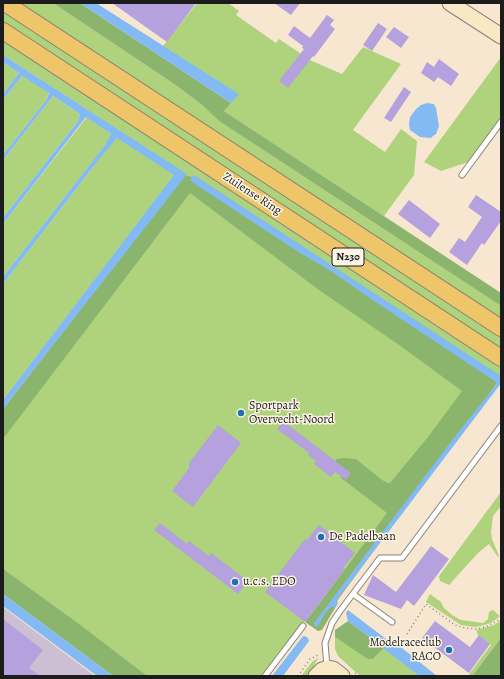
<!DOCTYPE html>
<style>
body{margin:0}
#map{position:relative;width:504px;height:679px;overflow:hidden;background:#f8e7d0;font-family:Alegreya,serif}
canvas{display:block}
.frame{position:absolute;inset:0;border:4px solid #1c1c1c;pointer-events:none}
</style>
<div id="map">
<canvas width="504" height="679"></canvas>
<div class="frame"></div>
</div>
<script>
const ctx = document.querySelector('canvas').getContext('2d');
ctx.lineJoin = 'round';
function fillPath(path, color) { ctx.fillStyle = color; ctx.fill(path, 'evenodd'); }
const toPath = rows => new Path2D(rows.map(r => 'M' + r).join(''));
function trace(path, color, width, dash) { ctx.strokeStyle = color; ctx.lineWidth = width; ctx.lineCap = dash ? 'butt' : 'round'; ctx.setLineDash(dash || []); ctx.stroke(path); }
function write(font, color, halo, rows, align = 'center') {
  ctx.font = font + ' Alegreya,serif'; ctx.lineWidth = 3; ctx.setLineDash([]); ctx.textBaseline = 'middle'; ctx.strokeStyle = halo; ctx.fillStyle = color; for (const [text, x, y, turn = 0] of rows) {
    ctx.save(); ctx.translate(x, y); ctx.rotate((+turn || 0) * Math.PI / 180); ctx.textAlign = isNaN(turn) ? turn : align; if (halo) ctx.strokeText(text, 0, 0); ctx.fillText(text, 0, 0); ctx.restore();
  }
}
fillPath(toPath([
 [3,607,95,676,3,676]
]), '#ccbfd4');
fillPath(toPath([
 [20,3,53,3,177,86,202,105,219,121,501,306,501,320],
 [197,3,228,3,239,11,236,15,276,43,279,39,312,61,342,74,363,47,401,64,353,130,385,152,401,129,417,141,414,175,384,216,224,111,238,94,163,46],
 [3,9,501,336,501,352,3,27],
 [3,39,501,365,501,384,197,178,185,175,186,174,3,55],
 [501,57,501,118,468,162,441,171,424,162],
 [3,62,19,73,3,94],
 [22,76,49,92,47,99,3,155,3,100],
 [53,96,80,114,78,121,3,218,3,160],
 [87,117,111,134,109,140,3,277,3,224],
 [117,137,175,175,3,400,3,284,93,167],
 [187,187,479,395,262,676,134,676,3,581,3,432],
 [501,492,501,506,493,516,491,532,492,539,499,556,498,557,489,544,478,553,449,585,440,581,439,576],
 [430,594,441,602,444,608,452,615,461,620,483,623,488,619,489,612,493,610,500,616,491,623,481,626,475,627,461,625,426,602],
 [501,620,501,638,473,675,471,676,469,674,470,673,491,645,478,635,476,630,494,625],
 [335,637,373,659,384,648,419,676,360,676,338,656,335,649],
 [318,658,309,676,301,676,312,662]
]), '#afd37c');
fillPath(toPath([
 [53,3,80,3,231,103,224,111,501,293,501,306,219,121,202,105,177,86],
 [185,175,197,178,498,382,337,601,338,603,322,630,318,631,305,622,387,513,341,478,341,474,330,465,337,459,344,458,356,459,382,480,388,483,390,483,428,437,462,391,402,347,319,290,190,193,3,439,3,409],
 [3,569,79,624,147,676,113,676,3,594],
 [348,621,384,648,373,659,368,659,335,637,335,630],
 [501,638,501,676,471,676,473,675]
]), '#8bb56c');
fillPath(toPath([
 [80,3,96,3,239,94,231,103],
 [3,55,187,174,3,409,3,400,174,175,117,138,93,167,3,284,3,277,105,145,111,134,86,117,3,224,3,218,78,121,80,114,53,96,3,160,3,155,47,99,49,93,22,76,3,100,3,94,19,73,3,62],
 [427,103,434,104,436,108,439,126,436,134,433,136,431,138,420,137,410,130,409,124,410,117,416,109,421,105],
 [194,175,501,376,501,384,499,386,336,601,338,603,335,607,331,607,326,612,317,627,314,625,314,623,453,439,496,385,496,382,365,295,331,271,300,253,192,182,190,180],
 [3,594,113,676,97,676,3,606],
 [348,610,390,642,392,640,437,676,419,676,348,621,346,613],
 [303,636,305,636,308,638,309,641,283,676,272,676]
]), '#83baf3');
fillPath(toPath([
 [112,3,196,3,167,42],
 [274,3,300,3,291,15],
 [327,15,334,20,330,25,335,29,314,57,313,56,288,88,279,81,304,49,302,48,303,46,288,35,294,26,310,38],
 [378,23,387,29,372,51,363,45],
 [394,27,409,37,401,48,386,37],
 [439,59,459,74,451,86,438,77,434,82,421,73,427,62,434,67],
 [404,87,411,92,391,122,384,118],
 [476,195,501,212,501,221,484,245,482,243,467,265,449,252,459,238,465,242,482,217,468,207],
 [409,200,440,224,430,238,398,214],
 [283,421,351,473,346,480,335,472,331,477,314,464,316,461,308,455,309,453,277,429],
 [218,425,241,443,193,507,172,491,189,468,189,463],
 [160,523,187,544,189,541,209,556,211,553,248,581,238,594,154,530],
 [319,525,355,553,343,568,345,569,305,622,265,592,305,539,307,540],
 [431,546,449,559,414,606,407,600,401,609,364,595,373,575,396,592],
 [3,619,43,650,29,668,40,676,3,676],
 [435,621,470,647,479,635,490,644,469,673,422,638]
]), '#b4a1dd');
const lane = toPath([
 [462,175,501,122],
 [353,594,392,622],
 [327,667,325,643,332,623,340,611,380,558,402,558,501,426],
 [265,676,303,626]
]);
const secondary = toPath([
 [450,3,501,36],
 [316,676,322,670,328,668,333,669,342,676]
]);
const primary = toPath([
 [5,3,501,328],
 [3,31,501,358]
]);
trace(lane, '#8a8276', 7);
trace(secondary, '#8a8276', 17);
trace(primary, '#8a8276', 18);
trace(toPath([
 [407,634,426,604,455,625,465,628,477,629,485,627,494,623,501,618],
 [355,673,358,676],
 [298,676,310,659,318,655]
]), '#8a8276', 1.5, [1, 3]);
trace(lane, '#fff', 5);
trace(secondary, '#f8e8c3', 15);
trace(primary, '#eec569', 16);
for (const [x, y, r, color] of [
 [241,413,4,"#1f6fb2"],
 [321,537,4,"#1f6fb2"],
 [235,582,4,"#1f6fb2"],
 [449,650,4,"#1f6fb2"]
]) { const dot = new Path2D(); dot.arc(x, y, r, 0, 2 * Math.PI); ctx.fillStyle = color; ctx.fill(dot); trace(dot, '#fcf5e5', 1.5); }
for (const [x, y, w] of [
 [348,257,32]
]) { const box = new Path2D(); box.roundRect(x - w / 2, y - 9, w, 18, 3); ctx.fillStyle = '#fcf5e5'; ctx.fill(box); trace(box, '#1c1c1c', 1); }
write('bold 11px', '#1c1c1c', null, [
 ["N230",348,257]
]);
write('12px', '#1c1c1c', '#fcf5e5', [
 ["Zuilense Ring",252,194,33]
]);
write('12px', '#1c1c1c', '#fcf5e5', [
 ["Sportpark",249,406],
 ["Overvecht-Noord",249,420],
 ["De Padelbaan",329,537],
 ["u.c.s. EDO",243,582],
 ["Modelraceclub",441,643,"right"],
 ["RACO",441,657,"right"]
], 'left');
</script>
